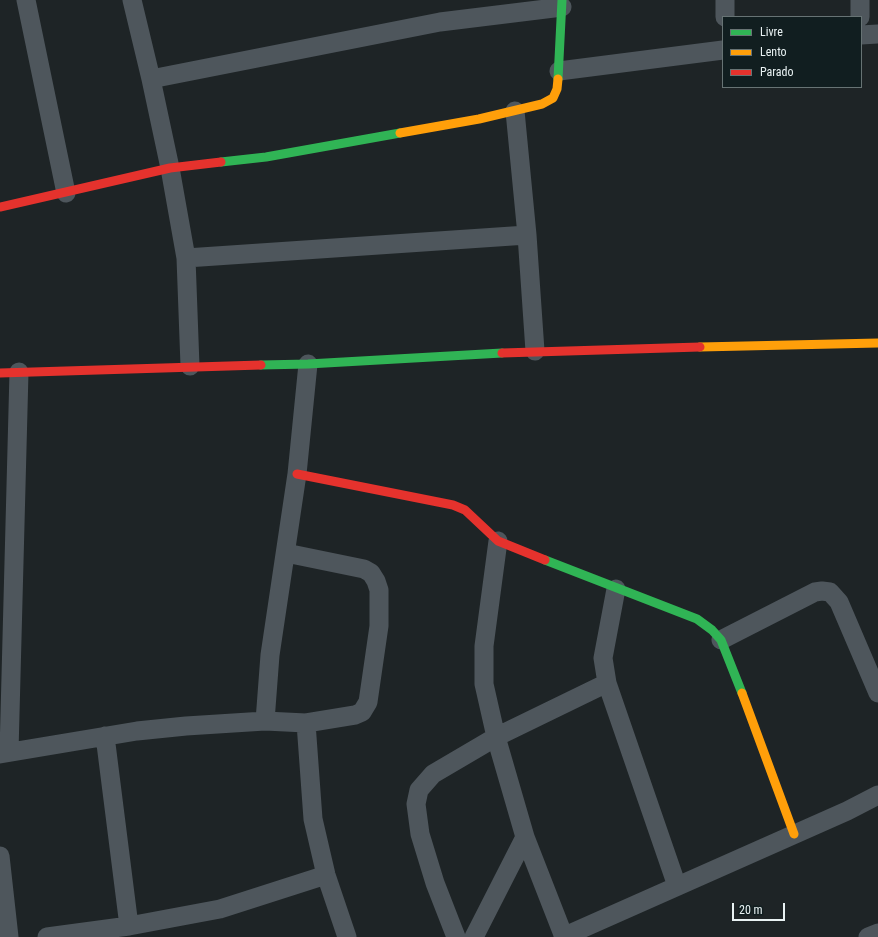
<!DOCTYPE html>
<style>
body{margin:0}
#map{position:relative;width:878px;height:937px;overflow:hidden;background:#1e2426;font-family:"Roboto Condensed",sans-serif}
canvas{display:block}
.legend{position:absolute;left:722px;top:16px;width:140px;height:72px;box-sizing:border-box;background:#111e20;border:1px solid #677374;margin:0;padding:5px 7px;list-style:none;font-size:12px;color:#e9f2f3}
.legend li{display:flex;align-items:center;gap:8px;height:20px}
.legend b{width:20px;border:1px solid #677374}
.scale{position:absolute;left:732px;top:903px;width:53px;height:18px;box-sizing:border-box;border:2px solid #e9f2f3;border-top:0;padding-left:5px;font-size:12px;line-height:14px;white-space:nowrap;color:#e9f2f3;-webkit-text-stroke:3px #111e20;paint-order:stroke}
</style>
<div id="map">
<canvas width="878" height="937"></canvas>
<ul class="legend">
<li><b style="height:5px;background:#30b455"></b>Livre</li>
<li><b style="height:5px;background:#ff9f0a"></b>Lento</li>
<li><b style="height:5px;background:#e5322d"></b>Parado</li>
</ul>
<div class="scale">20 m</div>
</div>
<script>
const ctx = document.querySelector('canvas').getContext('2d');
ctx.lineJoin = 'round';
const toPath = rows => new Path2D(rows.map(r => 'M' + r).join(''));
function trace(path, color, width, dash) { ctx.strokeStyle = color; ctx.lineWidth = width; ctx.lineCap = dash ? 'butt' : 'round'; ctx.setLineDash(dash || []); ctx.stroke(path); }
trace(toPath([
 [26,0,66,193],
 [132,0,151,79,170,168,186,258,190,366],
 [725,17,725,0],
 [860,17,860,0],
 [861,35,878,34],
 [559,71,723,50],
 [151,79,440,22,562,7],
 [515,111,527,235,535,351],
 [186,258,527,235],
 [498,541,484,646,484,684,496,737,525,837,564,937],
 [616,589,603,658,607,683,677,886],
 [721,640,815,592,822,591,830,592,839,602,878,693],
 [265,721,270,655,297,474,308,364],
 [306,723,313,819,326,875,347,937],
 [105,736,129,926],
 [9,752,19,372],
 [0,754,137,731,186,726,265,721,306,723,355,715,362,712,368,702,379,626,379,590,376,581,371,573,364,569,286,553],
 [0,856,9,937],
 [47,937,129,926,220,909,326,875],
 [456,937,435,883,420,834,416,804,419,790,433,774,496,737,607,683],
 [474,937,525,837],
 [563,937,847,811,878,795],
 [868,937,878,933]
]), '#4e565c', 19);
trace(toPath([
 [558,79,562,0],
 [221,162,266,157,400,133],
 [261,365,308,364,502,353],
 [545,560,697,619,712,630,721,640,742,693]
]), '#30b455', 9);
trace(toPath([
 [400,133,479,119,542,104,553,98,557,89,558,79],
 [700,347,878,343],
 [742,693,794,834]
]), '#ff9f0a', 9);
trace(toPath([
 [0,207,170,168,221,162],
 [502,353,700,347],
 [0,373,261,365],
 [297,474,453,505,465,510,498,541,545,560]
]), '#e5322d', 9);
</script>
